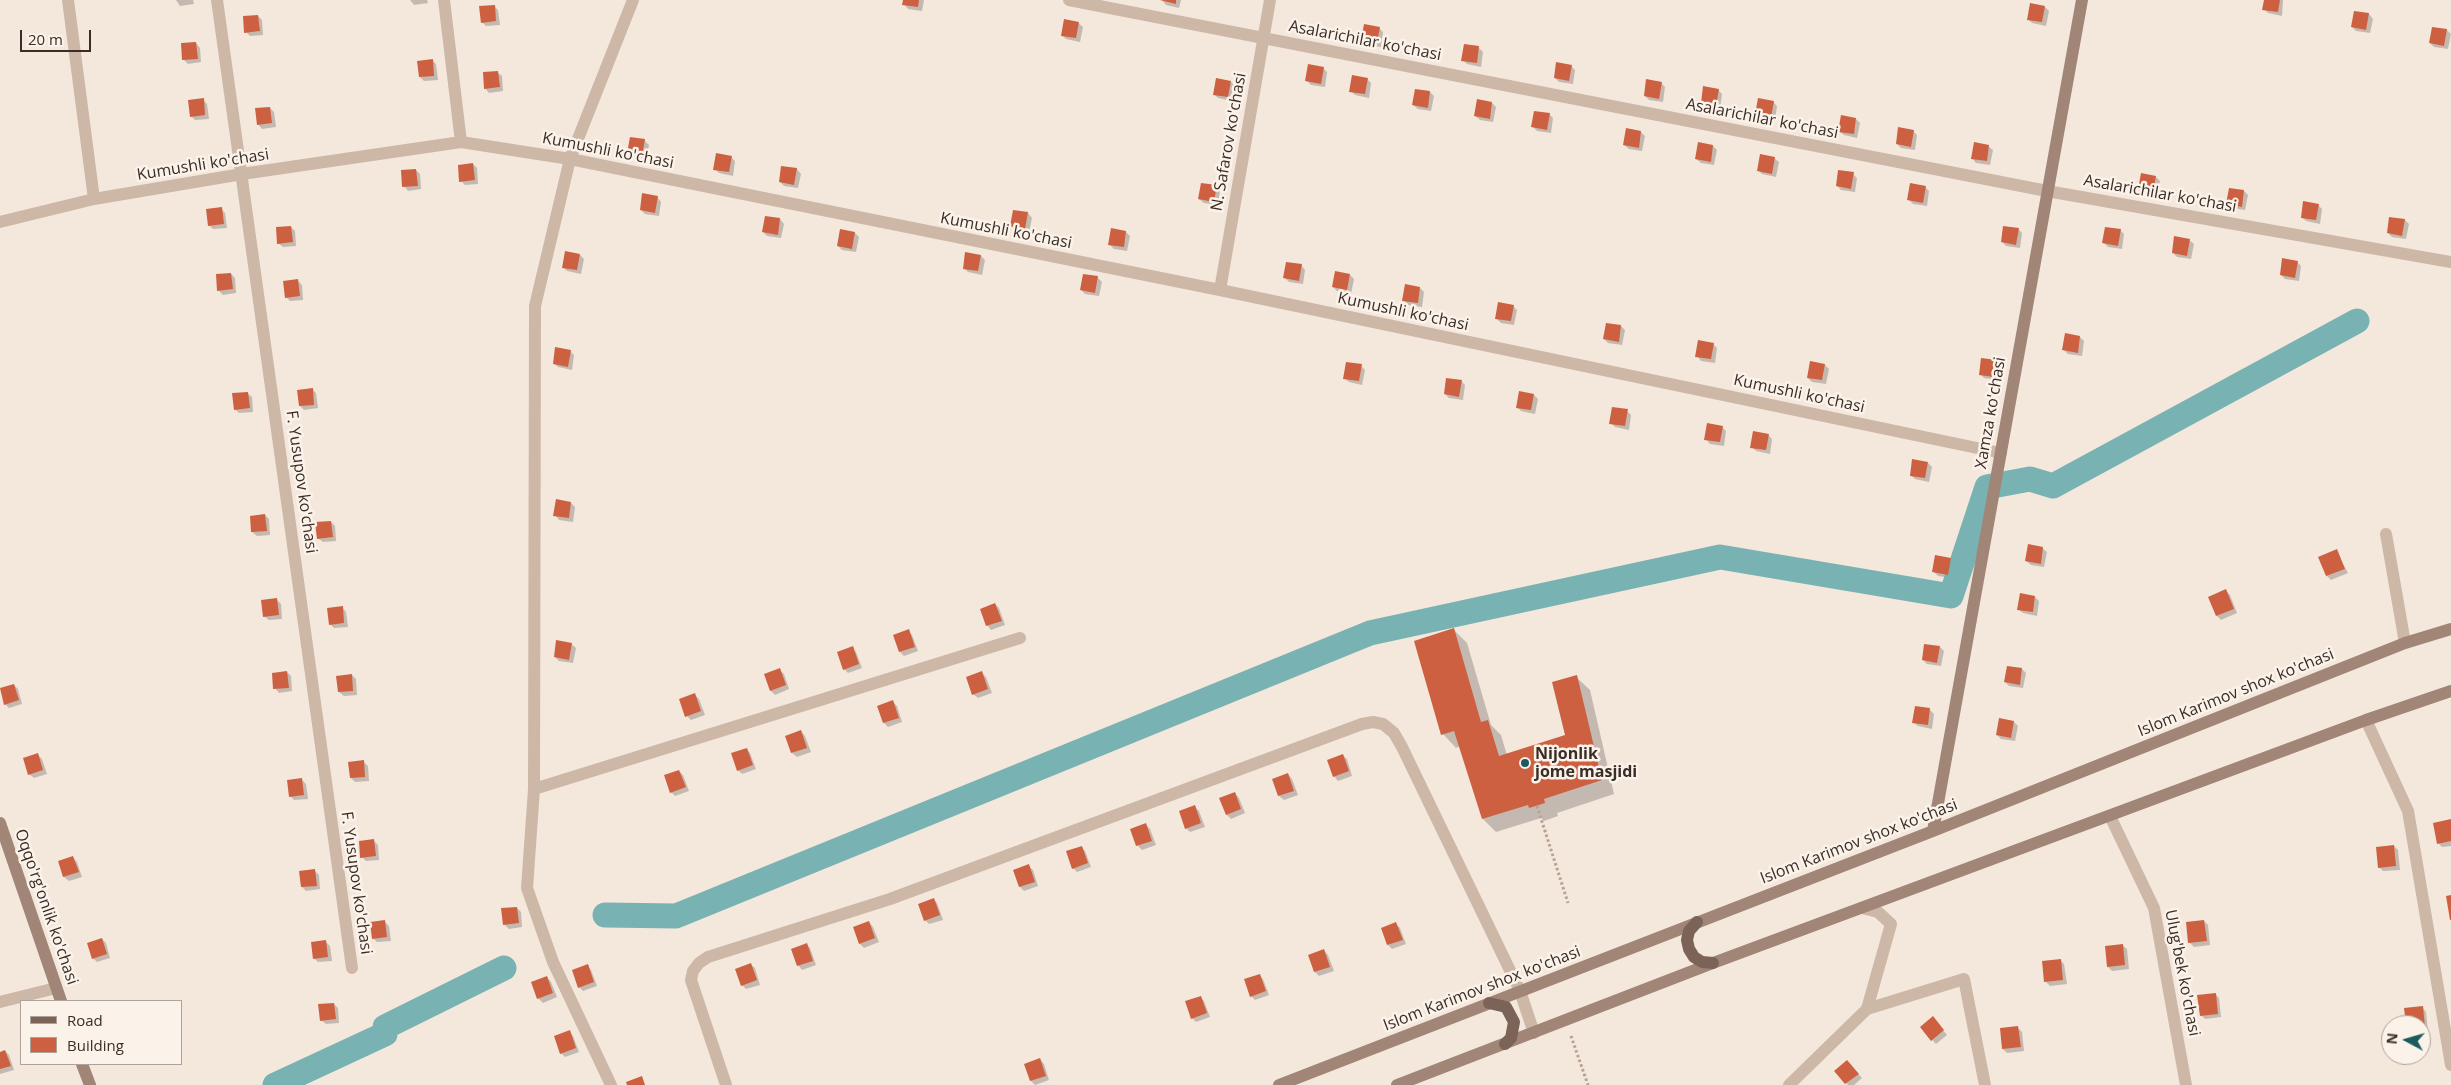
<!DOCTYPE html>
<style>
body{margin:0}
#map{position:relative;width:2451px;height:1085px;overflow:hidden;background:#f4e8dc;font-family:"Open Sans",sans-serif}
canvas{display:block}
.legend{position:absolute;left:20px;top:1000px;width:162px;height:65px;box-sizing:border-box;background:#fbf2e9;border:1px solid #ada39c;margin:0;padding:6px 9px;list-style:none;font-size:15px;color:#392d28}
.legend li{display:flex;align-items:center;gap:10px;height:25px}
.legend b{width:25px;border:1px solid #ada39c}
.north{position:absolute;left:2381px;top:1015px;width:50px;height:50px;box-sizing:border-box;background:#fbf2e9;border:1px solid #ada39c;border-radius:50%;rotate:276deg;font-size:14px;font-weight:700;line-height:20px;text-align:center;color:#392d28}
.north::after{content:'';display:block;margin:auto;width:18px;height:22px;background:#1b5b5d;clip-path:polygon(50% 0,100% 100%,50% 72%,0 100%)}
.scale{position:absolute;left:20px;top:30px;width:71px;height:22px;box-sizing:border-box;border:2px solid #392d28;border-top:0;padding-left:6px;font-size:15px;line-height:18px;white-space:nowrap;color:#392d28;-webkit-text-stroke:4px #fbf2e9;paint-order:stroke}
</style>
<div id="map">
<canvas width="2451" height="1085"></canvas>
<ul class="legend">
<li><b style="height:6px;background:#7c6358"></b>Road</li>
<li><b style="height:14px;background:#cd6041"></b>Building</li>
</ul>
<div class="north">N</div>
<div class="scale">20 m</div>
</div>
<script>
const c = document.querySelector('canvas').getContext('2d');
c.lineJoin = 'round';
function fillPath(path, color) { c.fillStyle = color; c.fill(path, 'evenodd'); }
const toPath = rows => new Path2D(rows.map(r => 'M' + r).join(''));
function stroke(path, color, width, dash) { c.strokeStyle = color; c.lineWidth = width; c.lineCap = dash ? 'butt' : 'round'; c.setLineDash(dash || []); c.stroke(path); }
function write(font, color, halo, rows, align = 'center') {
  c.font = font + ' "Open Sans",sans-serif'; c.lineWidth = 5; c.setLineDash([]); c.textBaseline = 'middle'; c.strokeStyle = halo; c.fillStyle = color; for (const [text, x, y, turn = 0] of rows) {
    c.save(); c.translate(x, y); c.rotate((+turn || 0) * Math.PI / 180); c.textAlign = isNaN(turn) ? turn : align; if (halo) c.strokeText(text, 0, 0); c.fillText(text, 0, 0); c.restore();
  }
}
fillPath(toPath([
 [176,0,193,0,194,4,180,6],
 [427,0,428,3,414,5,410,0],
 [904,0,924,0,922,11,908,9,904,4],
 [1162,0,1181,0,1179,8,1166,5],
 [2265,0,2283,0,2282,16,2268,13,2264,9],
 [494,6,498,10,500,25,486,26,482,22],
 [2045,7,2049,11,2046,26,2032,23,2028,19],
 [2369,14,2373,19,2370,33,2356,31,2352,27],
 [258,16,262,20,263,35,250,36,246,32],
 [1078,23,1083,27,1080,42,1066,39,1062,35],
 [1379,28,1383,32,1381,47,1367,45,1363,40],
 [2447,30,2451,34,2448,49,2434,47,2430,43],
 [196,43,200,48,201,62,188,64,184,60],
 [1465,45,1479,48,1483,52,1481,67,1467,64,1463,60],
 [432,60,436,64,438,80,424,81,420,77],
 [1571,66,1575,70,1573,84,1559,82,1555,78],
 [1323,68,1327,72,1325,87,1311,85,1307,81],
 [497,72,502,76,503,91,489,93,485,88],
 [1367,79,1371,83,1369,98,1355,95,1351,91],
 [1231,82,1235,86,1232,101,1218,98,1214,94],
 [1661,83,1665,87,1663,102,1649,100,1645,96],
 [1718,90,1722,94,1720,109,1706,107,1702,102],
 [1430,92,1434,96,1431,111,1418,109,1413,105],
 [203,100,207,104,209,119,195,120,191,116],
 [1773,102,1777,106,1775,121,1761,119,1757,115],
 [1492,103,1496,107,1493,122,1480,120,1475,116],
 [270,108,274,112,276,127,262,129,258,124],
 [1549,114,1553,118,1551,133,1537,131,1533,127],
 [1856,119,1860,123,1857,138,1844,135,1839,131],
 [1913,131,1917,135,1915,150,1901,148,1897,144],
 [1641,132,1645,136,1642,151,1629,149,1624,145],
 [644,140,649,145,646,159,632,157,628,153],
 [1699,144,1713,146,1717,150,1714,165,1701,163,1696,159],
 [1988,146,1993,150,1990,165,1976,163,1972,158],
 [731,157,735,161,733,176,719,173,715,169],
 [1774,158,1779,162,1776,177,1762,174,1758,170],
 [473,164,477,168,478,184,465,185,461,181],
 [797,169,801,174,798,188,784,186,780,182],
 [416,170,420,174,421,189,408,191,404,186],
 [1853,174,1857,178,1855,192,1841,190,1837,186],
 [2156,177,2160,181,2157,196,2143,194,2139,189],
 [1216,186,1220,190,1218,205,1204,203,1199,199],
 [1925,187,1929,191,1927,206,1913,204,1909,200],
 [2244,191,2248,195,2245,210,2231,208,2227,204],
 [657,197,661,202,659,216,645,214,641,210],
 [2318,205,2322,209,2320,224,2306,221,2302,217],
 [221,209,225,213,227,228,213,229,209,225],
 [1028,213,1032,218,1029,232,1015,230,1011,226],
 [766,217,780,219,784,224,781,238,767,236,763,232],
 [2405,220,2409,224,2406,239,2392,237,2388,233],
 [291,227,295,231,296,246,283,247,278,243],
 [2018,229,2022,233,2020,248,2006,246,2002,242],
 [2120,230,2124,234,2122,249,2108,247,2104,243],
 [1126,232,1130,236,1127,251,1114,249,1109,244],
 [855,233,859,237,856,252,842,250,838,246],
 [2189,240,2194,244,2191,259,2177,257,2173,253],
 [580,255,584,259,581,274,567,271,563,267],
 [981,256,985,260,982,275,968,272,964,268],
 [2297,262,2301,266,2299,281,2285,279,2281,275],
 [1301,265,1305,270,1303,284,1289,282,1285,278],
 [231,274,235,278,236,293,223,295,219,291],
 [1350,275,1354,279,1351,294,1337,291,1333,287],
 [1097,277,1102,282,1099,296,1085,294,1081,290],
 [298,281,302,285,303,300,290,301,286,297],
 [1420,288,1424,292,1422,307,1408,305,1404,300],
 [1513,306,1517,310,1514,325,1501,323,1496,318],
 [1621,326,1625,330,1622,345,1608,343,1604,339],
 [2080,337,2084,341,2082,356,2068,354,2064,350],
 [1713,344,1717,348,1715,363,1701,361,1697,356],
 [570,351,574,355,572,370,558,367,554,363],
 [1996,362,2000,366,1998,380,1984,378,1980,374],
 [1825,365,1829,369,1826,384,1812,382,1808,378],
 [1361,366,1365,370,1362,385,1349,382,1344,378],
 [1461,381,1465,385,1463,400,1449,398,1445,394],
 [312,389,316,393,318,408,304,410,300,406],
 [247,393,252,397,253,412,239,413,235,409],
 [1534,395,1538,399,1535,414,1521,411,1517,407],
 [1627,411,1631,415,1629,430,1615,427,1611,423],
 [1722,427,1726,431,1724,446,1710,444,1706,439],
 [1768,435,1772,439,1770,454,1756,451,1752,447],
 [1928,463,1932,467,1929,482,1915,479,1911,475],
 [571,503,575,507,573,522,559,520,555,515],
 [265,515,269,519,270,535,257,536,252,532],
 [331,522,335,526,336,541,323,542,318,538],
 [2042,548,2047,552,2044,567,2031,565,2026,561],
 [2336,551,2348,573,2331,580,2327,576,2320,558],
 [1950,559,1954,563,1952,578,1938,576,1934,572],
 [2226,591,2230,595,2237,613,2221,620,2217,616],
 [2035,597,2039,601,2037,616,2023,613,2018,609],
 [277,600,281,604,282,619,269,620,264,616],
 [995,604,999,608,1005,625,991,630,987,625],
 [342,607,346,612,348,627,334,628,330,624],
 [1454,630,1467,643,1491,725,1501,735,1507,755,1567,736,1576,677,1590,690,1614,794,1557,813,1558,816,1544,821,1541,818,1496,832,1483,819,1460,746,1456,748,1443,734],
 [908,631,912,635,918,651,904,656,900,652,894,636],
 [571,644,576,648,573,663,559,661,555,657],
 [1940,647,1944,651,1941,666,1927,664,1923,660],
 [852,648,856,652,862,668,848,673,844,669],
 [2008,667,2022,669,2026,673,2023,688,2009,686,2005,682],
 [779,670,784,674,789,689,775,695,771,691,765,674],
 [287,672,291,676,292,691,279,693,275,688],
 [982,673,986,677,992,693,978,698,973,694],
 [352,675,356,679,357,695,344,696,339,692],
 [14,685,18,689,22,704,9,708,5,704],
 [695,695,699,699,705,715,691,720,687,716],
 [893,702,897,706,902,722,888,727,884,723,878,707],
 [1930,710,1934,714,1932,729,1918,726,1913,722],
 [2014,722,2018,726,2015,741,2001,739,1997,735],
 [801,731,805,736,811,752,797,757,792,753],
 [746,749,750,753,756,769,742,774,738,770],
 [38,755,42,759,47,774,34,778,29,774],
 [1342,755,1347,759,1352,776,1338,781,1334,776],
 [363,761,368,766,369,781,355,782,351,778],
 [679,771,683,775,689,791,675,796,671,792],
 [1288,774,1292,779,1298,795,1284,800,1279,796],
 [302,780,306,784,308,799,294,800,290,796],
 [1235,793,1239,798,1245,813,1231,819,1227,815],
 [1195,807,1199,811,1205,827,1190,832,1186,828],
 [2451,821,2451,846,2442,847,2438,843],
 [1146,825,1150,829,1156,845,1142,850,1138,846,1132,830],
 [374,841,378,845,379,860,366,861,362,857],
 [2394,846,2398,850,2400,870,2383,871,2379,867],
 [1081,847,1085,851,1091,867,1077,872,1073,868],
 [73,858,77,862,82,877,69,881,64,877,60,862],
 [1028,866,1033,870,1038,886,1024,891,1020,887,1014,871],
 [314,870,319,875,320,889,306,891,302,887],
 [933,899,937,903,943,920,929,924,925,920],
 [517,908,521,912,522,927,509,929,504,924],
 [2204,921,2208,925,2210,945,2194,947,2189,942],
 [385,922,389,926,391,941,377,942,373,938],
 [869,922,873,927,879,942,864,948,860,944,855,927],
 [1396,924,1400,928,1406,944,1392,949,1388,945],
 [102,939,106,943,110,958,97,962,93,958],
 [326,942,330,946,332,961,318,962,314,958],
 [806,944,810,948,816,965,802,970,798,965],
 [2122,945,2127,949,2129,969,2112,971,2108,967],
 [1324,951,1328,955,1334,971,1319,976,1315,972,1310,956],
 [2060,960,2064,964,2067,984,2050,986,2046,982],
 [750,964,755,968,760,985,746,989,742,985],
 [587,966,591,970,597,986,583,991,579,987],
 [1259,975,1263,979,1269,995,1255,1000,1251,996],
 [547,977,551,982,557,997,543,1003,538,998],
 [2215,994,2219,998,2221,1017,2205,1019,2201,1015],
 [1200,997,1204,1001,1210,1017,1196,1022,1192,1018],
 [334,1004,338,1008,339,1023,326,1024,321,1020],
 [2422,1007,2426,1012,2428,1031,2421,1032,2421,1025,2407,1025],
 [1937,1022,1947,1035,1936,1044,1921,1028],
 [2018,1028,2022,1032,2024,1051,2007,1053,2003,1049,2001,1029],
 [569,1032,573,1036,579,1052,565,1057,561,1053],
 [5,1051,9,1055,14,1070,0,1074,0,1053],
 [1040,1059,1044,1064,1049,1080,1035,1085,1031,1081],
 [1851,1066,1862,1078,1854,1085,1848,1085,1836,1071]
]), '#0003');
stroke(toPath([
 [605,915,676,916,1370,633,1720,557,1951,596,1987,487,2030,479,2053,486,2357,321],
 [275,1085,385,1034,385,1027,504,968]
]), '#79b2b3', 25);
fillPath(toPath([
 [903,0,919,0,918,7,902,5],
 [1160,0,1176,0,1176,4],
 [2264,0,2280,0,2278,12,2262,10],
 [2030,3,2045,6,2042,22,2027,20],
 [495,5,496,21,481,23,479,6],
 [2354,11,2369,13,2366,30,2351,27],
 [258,15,260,31,244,33,243,16],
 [1064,19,1079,22,1076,38,1061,36],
 [1364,24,1380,27,1377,43,1361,41],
 [2432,27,2447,29,2444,46,2429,43],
 [196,42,198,59,182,60,181,43],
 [1464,44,1479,46,1477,63,1461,61],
 [433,59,434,76,419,77,417,61],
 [1556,62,1572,65,1569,81,1554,78],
 [1308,64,1324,67,1321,84,1305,81],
 [498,71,500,87,484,89,483,72],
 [1352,75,1368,78,1365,94,1349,92],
 [1216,78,1231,81,1228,97,1213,95],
 [1646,79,1662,82,1659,99,1644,96],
 [1703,86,1719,89,1716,106,1701,103],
 [1415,89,1430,91,1428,108,1412,105],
 [204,98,205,115,190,117,188,100],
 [1758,98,1774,101,1771,118,1755,115],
 [1477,99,1492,102,1490,119,1474,116],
 [270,107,272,123,257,125,255,108],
 [1534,111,1550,113,1547,130,1531,127],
 [1841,115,1856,118,1854,134,1838,132],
 [1898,127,1914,130,1911,147,1896,144],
 [1626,128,1641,131,1639,148,1623,145],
 [630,137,645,139,642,156,627,153],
 [1698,142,1713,145,1711,162,1695,159],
 [1974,142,1989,145,1987,161,1971,159],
 [716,153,732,156,729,172,713,170],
 [1760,154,1775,157,1772,174,1757,171],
 [473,163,475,180,459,182,458,165],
 [781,166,797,168,794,185,779,182],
 [416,169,418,186,402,187,401,170],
 [1838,170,1854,172,1851,189,1836,186],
 [2141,173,2156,176,2153,192,2138,190],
 [1201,183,1217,185,1214,202,1198,199],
 [1910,183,1926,186,1923,203,1907,200],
 [2229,188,2244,190,2242,207,2226,204],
 [642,193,658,196,655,213,640,210],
 [2303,201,2319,204,2316,220,2301,218],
 [222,207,224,224,208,226,206,209],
 [1013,210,1028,212,1025,229,1010,226],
 [765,216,780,218,778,235,762,232],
 [2389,217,2405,219,2402,236,2387,233],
 [291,226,293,242,277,244,276,227],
 [2003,226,2019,228,2016,245,2001,242],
 [2105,227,2121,229,2118,246,2102,243],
 [1111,228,1126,231,1124,247,1108,245],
 [840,229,855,232,852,249,837,246],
 [2174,236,2190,239,2187,256,2172,253],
 [565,251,580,254,577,270,562,268],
 [965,252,981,255,978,271,963,269],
 [2282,258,2298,261,2295,278,2280,275],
 [1286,262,1302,264,1299,281,1283,278],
 [1335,271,1350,274,1347,290,1332,287],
 [231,273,233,289,217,291,216,274],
 [1083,274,1098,276,1095,293,1080,290],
 [298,279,300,296,285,298,283,281],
 [1405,284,1420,287,1418,303,1402,301],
 [1498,302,1514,305,1511,321,1495,319],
 [1606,323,1621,325,1619,342,1603,339],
 [2065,333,2080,336,2078,353,2062,350],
 [1698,340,1714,343,1711,359,1695,357],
 [555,347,571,350,568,367,553,364],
 [1981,358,1997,360,1994,377,1979,375],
 [1810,361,1825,364,1822,380,1807,378],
 [1346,362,1362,364,1359,381,1343,379],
 [1446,378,1462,380,1459,397,1444,394],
 [313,388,314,405,299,406,297,390],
 [1519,391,1534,394,1531,410,1516,408],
 [248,392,250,408,234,410,232,393],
 [1612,407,1628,409,1625,426,1609,424],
 [1707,423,1723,426,1720,442,1704,440],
 [1753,431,1769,434,1766,450,1750,448],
 [1912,459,1928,462,1925,478,1910,476],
 [556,499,571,502,569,518,553,516],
 [265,514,267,531,251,532,250,516],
 [331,521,333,537,317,539,315,522],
 [2028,544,2043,547,2041,564,2025,561],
 [2337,549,2345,569,2326,576,2318,557],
 [1935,555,1951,558,1948,575,1932,572],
 [2226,589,2234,609,2216,616,2208,597],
 [2020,593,2035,596,2033,612,2017,610],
 [277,598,279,615,263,617,261,600],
 [995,603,1002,621,986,626,980,609],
 [343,606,344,623,329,625,327,608],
 [1454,628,1481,722,1488,720,1499,756,1565,735,1552,682,1577,675,1602,780,1544,799,1545,803,1529,808,1528,805,1482,819,1454,731,1441,735,1414,641],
 [909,629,915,647,899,652,893,635],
 [556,640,572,643,569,660,554,657],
 [1924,644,1940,646,1937,663,1922,660],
 [853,646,859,664,843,670,837,652],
 [2007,666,2022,668,2020,685,2004,682],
 [780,668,786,685,770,691,764,674],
 [287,671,289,688,273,689,272,673],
 [982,671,988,689,972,695,966,677],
 [352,674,353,691,338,692,336,676],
 [14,684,19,700,4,705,0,688],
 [695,693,701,711,685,717,679,699],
 [893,700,899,718,883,723,877,706],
 [1915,706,1930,708,1928,725,1912,723],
 [1999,718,2014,721,2011,738,1996,735],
 [801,730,807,748,791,753,785,736],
 [747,748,753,765,737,771,731,753],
 [38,753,43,770,28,775,23,758],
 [1343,754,1349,771,1333,777,1327,760],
 [364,760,365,777,350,778,348,762],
 [679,770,686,787,670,793,664,775],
 [1288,773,1294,791,1278,796,1272,779],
 [302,778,304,795,289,797,287,780],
 [1235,792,1241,809,1226,815,1219,798],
 [1195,805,1201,823,1185,829,1179,811],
 [2451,819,2451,841,2437,844,2433,823],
 [1146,823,1152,841,1136,846,1130,829],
 [374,839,376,856,360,858,359,841],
 [2394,845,2396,866,2378,868,2376,847],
 [1082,846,1088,863,1072,869,1066,851],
 [73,856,79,872,63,877,58,861],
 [1029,864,1035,882,1019,887,1013,870],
 [315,869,317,886,301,887,299,871],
 [2451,895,2451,920,2450,920,2446,896],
 [934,898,940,915,924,921,918,904],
 [517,907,519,923,503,925,501,908],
 [385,920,387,937,372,939,370,922],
 [2204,920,2207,941,2188,943,2186,922],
 [869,921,875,938,859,944,853,927],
 [1396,922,1403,940,1387,945,1381,928],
 [102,938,107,954,92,959,87,943],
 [326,940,328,957,313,959,311,942],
 [807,943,813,961,797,966,791,949],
 [2123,944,2125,965,2107,967,2105,946],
 [1324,949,1330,967,1314,972,1308,955],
 [2061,959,2063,980,2044,982,2042,961],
 [751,963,757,980,741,986,735,969],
 [588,964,594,982,578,988,572,970],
 [1260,974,1266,991,1250,997,1244,979],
 [547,976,553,993,537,999,531,982],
 [2216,993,2218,1014,2200,1016,2197,995],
 [1201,996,1207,1013,1191,1019,1185,1001],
 [334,1003,336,1019,320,1021,318,1004],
 [2423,1006,2425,1027,2421,1028,2421,1025,2406,1025,2404,1008],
 [1933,1016,1944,1030,1931,1041,1920,1027],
 [2018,1026,2021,1047,2002,1049,2000,1028],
 [570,1030,576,1048,560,1054,554,1036],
 [5,1050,11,1066,0,1069,0,1052],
 [1040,1058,1046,1076,1030,1081,1024,1064],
 [1847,1060,1859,1074,1845,1084,1834,1071],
 [642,1076,645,1085,627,1085,626,1082]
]), '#cd6041');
stroke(toPath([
 [1537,806,1568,903],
 [1571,1036,1588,1085]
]), '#b9a191', 3, [2.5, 2.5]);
stroke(toPath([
 [2386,534,2405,643]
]), '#cdb8a7', 12);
stroke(toPath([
 [68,0,94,199],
 [217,0,352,968],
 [444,0,461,142],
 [633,0,570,159,535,306,534,789,1020,638],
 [1069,0,2047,191,2451,262],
 [0,222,94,199,242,174,461,142,570,159,1220,290,2001,453],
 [1220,290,1270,0],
 [2366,720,2408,811,2451,1065],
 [534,789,527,888,553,962,611,1085],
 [2110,816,2154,908,2186,1085],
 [0,1002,56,988],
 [1867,1009,1964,979,1985,1085],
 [726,1085,691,980,693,971,699,963,708,957,890,899,1362,724,1373,722,1383,724,1394,733,1402,747,1520,991,1534,1033],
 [1789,1085,1867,1009,1891,924,1878,912,1862,908]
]), '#cdb8a7', 12);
stroke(toPath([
 [0,823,61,1001],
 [1933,831,2082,0],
 [82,1064,90,1085],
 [1279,1085,1933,831,2405,643,2451,629],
 [1397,1085,1713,963,2366,720,2451,691]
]), '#a18678', 12);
stroke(toPath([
 [1697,922,1689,931,1687,940,1689,949,1694,957,1702,962,1713,963],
 [1489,1003,1506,1007,1514,1022,1511,1038,1505,1044]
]), '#7c6358', 12);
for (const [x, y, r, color] of [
 [1525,763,5,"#1b5b5d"]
]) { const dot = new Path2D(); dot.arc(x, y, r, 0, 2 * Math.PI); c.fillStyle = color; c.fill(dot); stroke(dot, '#fbf2e9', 2); }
write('16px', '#392d28', '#fbf2e9', [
 ["Asalarichilar ko'chasi",1365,41,11],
 ["Asalarichilar ko'chasi",1762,119,11],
 ["N. Safarov ko'chasi",1229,142,-80],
 ["Kumushli ko'chasi",608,151,11],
 ["Kumushli ko'chasi",203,165,-9],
 ["Asalarichilar ko'chasi",2160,194,10],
 ["Kumushli ko'chasi",1006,231,11],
 ["Kumushli ko'chasi",1403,312,12],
 ["Kumushli ko'chasi",1799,394,12],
 ["Xamza ko'chasi",1991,413,-80],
 ["F. Yusupov ko'chasi",301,482,82],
 ["Islom Karimov shox ko'chasi",2236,693,-22],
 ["Islom Karimov shox ko'chasi",1859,842,-21],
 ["F. Yusupov ko'chasi",356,883,82],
 ["Oqqo'rg'onlik ko'chasi",46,907,71],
 ["Ulug'bek ko'chasi",2182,973,79],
 ["Islom Karimov shox ko'chasi",1482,989,-21]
]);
write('bold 16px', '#392d28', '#fbf2e9', [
 ["Nijonlik",1535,754],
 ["jome masjidi",1535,772]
], 'left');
</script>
